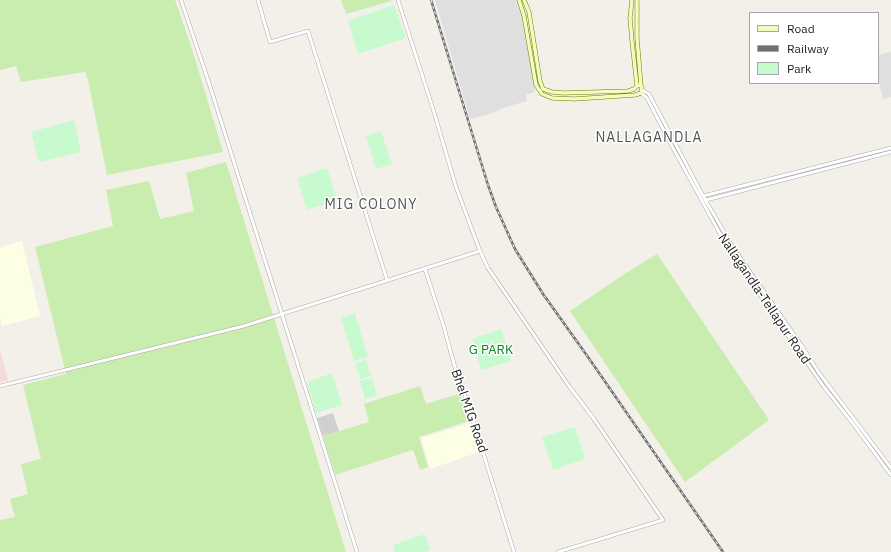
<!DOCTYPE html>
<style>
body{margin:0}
#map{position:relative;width:891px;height:552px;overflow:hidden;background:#f2f0e9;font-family:"IBM Plex Sans",sans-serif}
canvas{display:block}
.legend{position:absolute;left:749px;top:12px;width:130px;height:72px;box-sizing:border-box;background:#fff;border:1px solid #a7a7a7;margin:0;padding:5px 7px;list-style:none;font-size:12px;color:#222}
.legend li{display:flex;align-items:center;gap:8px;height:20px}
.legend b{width:20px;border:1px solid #a7a7a7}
</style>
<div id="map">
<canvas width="891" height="552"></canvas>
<ul class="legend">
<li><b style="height:5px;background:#f4fbbe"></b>Road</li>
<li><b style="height:5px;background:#707070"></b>Railway</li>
<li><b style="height:11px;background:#c7fbcf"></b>Park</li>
</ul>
</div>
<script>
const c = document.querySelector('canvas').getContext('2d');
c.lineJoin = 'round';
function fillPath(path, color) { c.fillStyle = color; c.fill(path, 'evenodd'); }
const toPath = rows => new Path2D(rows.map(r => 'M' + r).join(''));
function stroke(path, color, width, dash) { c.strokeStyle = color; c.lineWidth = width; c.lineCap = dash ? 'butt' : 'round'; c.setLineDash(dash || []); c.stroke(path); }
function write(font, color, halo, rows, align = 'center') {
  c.font = font + ' "IBM Plex Sans",sans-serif'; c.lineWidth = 3; c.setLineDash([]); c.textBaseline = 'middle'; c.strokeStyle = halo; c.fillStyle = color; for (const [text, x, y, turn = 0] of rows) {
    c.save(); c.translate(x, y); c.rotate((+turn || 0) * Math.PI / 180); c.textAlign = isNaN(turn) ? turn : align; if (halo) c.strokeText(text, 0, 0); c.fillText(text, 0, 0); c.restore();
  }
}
fillPath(toPath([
 [435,0,516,0,522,17,535,92,526,95,527,101,506,107,493,113,470,119],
 [891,52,891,97,883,99,878,79,878,55]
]), '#e0dfdf');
fillPath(toPath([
 [0,350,8,380,0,382]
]), '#f2dbd8');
fillPath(toPath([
 [22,241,40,316,2,326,0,318,0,247],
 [471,423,479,452,430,469,421,438]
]), '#fdffe5');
fillPath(toPath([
 [333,413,339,431,323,436,317,418]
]), '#d0d0d0');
fillPath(toPath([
 [0,0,175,0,192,49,223,152,107,175,88,80,85,72,21,82,16,66,0,70],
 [341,0,391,0,391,1,346,14],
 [226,162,346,552,0,552,0,520,15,517,10,499,28,494,21,464,41,459,23,385,66,374,35,247,113,226,106,190,149,181,160,219,194,211,186,173],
 [657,254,769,420,685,482,570,311,623,275],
 [420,386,426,404,461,393,469,421,419,437,428,467,420,470,413,450,335,475,323,436,369,422,364,404]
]), '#c9ecaf');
fillPath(toPath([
 [394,5,406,38,358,54,348,21],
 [74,120,81,152,39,162,31,132],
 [381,131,392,164,376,169,366,136],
 [327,168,337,200,307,210,297,178],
 [355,313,368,357,354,361,341,318],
 [501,329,511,361,481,370,472,339],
 [366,360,371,376,360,379,355,364],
 [332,373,342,405,316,413,307,382],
 [372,378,377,396,365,399,360,381],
 [575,427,585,459,553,470,542,437],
 [425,534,430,550,423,552,395,552,393,545]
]), '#c7fbcf');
const tertiary = toPath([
 [181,0,209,83,357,552],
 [258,0,270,42,308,31,387,280],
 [398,0,434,112,456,187,480,251,488,268,569,386,594,419,663,520,558,552],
 [642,90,649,94,703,196,734,249,802,346,819,373,891,468],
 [641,93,647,98,673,148,730,252,824,387,854,425,891,475],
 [703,196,891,148],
 [706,200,891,152],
 [425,269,443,324,456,371,466,398,514,552],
 [0,386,244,326,480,251]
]);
const secondary = toPath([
 [519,0,524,16,536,85,542,94,552,98,574,99,635,95,641,93,642,87,639,85,637,86,634,89,628,91,564,93,552,92,543,89,540,81,529,12,524,0],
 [632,0,630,18,632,41,637,86],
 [637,0,637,38,641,86]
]);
stroke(tertiary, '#a9a9a9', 4);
stroke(secondary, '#697e03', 4.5);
stroke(tertiary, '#fff', 3);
stroke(secondary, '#f4fbbe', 3.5);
const rail = toPath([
 [431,0,488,185,496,207,515,249,543,294,588,357,723,552]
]);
stroke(rail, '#707070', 2.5);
stroke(rail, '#fff', 1, [3]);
write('13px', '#222', '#fff', [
 ["Nallagandla-Tellapur Road",764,299,56],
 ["Bhel MIG Road",469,411,71]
]);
write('13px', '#0a851d', '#fff', [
 ["G PARK",491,350]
]);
c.letterSpacing = '1px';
write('14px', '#555', '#fff', [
 ["NALLAGANDLA",649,138],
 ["MIG COLONY",371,205]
]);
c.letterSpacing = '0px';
</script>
